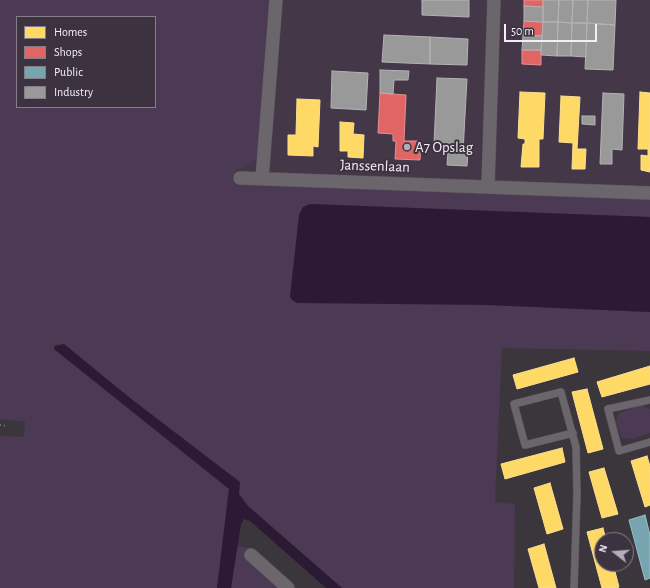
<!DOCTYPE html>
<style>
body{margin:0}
#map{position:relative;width:650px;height:588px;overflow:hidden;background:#3b363c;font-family:"Alegreya Sans",sans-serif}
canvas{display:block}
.legend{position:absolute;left:16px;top:16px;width:140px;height:92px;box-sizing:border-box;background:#3c3240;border:1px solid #867d89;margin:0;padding:5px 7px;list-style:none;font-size:12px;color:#f4eef7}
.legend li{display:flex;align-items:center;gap:8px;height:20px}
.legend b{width:20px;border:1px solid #867d89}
.north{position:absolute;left:594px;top:532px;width:40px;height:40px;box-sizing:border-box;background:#3c3240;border:1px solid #867d89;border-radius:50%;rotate:287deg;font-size:11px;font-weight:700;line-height:16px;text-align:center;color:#f4eef7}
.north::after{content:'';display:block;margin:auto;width:14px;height:18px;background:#b3aeb6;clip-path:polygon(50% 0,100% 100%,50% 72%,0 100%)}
.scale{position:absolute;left:504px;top:24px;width:93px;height:18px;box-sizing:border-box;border:2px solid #f4eef7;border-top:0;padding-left:5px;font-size:12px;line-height:14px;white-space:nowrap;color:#f4eef7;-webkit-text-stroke:3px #3c3240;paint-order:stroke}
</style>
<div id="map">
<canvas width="650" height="588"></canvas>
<ul class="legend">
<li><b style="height:11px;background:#ffd966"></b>Homes</li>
<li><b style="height:11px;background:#e06666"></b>Shops</li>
<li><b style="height:11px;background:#76a5af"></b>Public</li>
<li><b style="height:11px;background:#999"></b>Industry</li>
</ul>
<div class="north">N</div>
<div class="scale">50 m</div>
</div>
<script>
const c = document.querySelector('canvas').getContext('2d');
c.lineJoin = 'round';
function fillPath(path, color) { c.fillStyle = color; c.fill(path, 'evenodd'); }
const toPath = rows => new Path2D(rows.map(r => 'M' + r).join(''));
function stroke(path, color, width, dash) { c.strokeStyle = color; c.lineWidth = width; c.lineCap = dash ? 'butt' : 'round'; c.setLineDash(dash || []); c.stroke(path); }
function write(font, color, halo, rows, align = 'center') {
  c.font = font + ' "Alegreya Sans",sans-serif'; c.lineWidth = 4; c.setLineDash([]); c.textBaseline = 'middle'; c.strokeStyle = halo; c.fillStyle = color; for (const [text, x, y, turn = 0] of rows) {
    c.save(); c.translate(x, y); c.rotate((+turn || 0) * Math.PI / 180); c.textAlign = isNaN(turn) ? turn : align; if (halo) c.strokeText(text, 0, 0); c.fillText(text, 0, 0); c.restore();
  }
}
fillPath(toPath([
 [227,0,650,0,650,217,220,176]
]), '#443848');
fillPath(toPath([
 [0,0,270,0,258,155,252,163,243,168,236,169,235,181,650,197,650,217,310,204,303,207,488,305,650,312,650,351,502,348,495,502,515,504,514,588,342,588,248,506,239,494,130,398,64,344,54,345,54,349,229,489,217,588,0,588,0,436,24,437,25,422,0,419],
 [17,17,155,17,155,107,17,107],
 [641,405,650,409,650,433,632,439,621,438,616,421,619,413],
 [237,546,252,548,247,558,281,588,231,588]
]), '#4c3953');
fillPath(toPath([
 [310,204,650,217,650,312,488,305,297,303,292,300,290,296,299,215,303,207],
 [64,344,130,398,240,482,239,494,248,506,342,588,326,588,250,521,244,519,241,524,231,588,217,588,229,489,54,349,55,346]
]), '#2c1a34');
const homes = toPath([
 [520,92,545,93,543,139,539,139,539,167,521,167,523,144,525,144,525,139,518,138,520,92],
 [640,92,650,93,650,172,641,170,641,155,648,156,648,149,638,149,640,92],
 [561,96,580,97,577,149,586,149,585,169,572,169,573,143,559,142,561,96],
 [297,99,320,100,318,147,313,146,313,156,288,155,288,135,296,135,297,99],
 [340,122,354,123,353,134,364,135,363,158,348,157,348,151,340,151,340,122],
 [574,358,578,372,517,389,513,375,574,358],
 [650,366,650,384,602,397,597,382,650,366],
 [587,389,603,449,588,453,572,392,587,389],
 [562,448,565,462,505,479,501,464,562,448],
 [647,456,650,466,650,505,645,507,631,461,647,456],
 [604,468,618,514,602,518,589,472,604,468],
 [550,483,563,529,547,534,534,488,550,483],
 [603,528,606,540,602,540,602,564,613,564,619,587,616,588,602,588,587,532,603,528],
 [544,544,556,588,539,588,528,549,544,544]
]);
fillPath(homes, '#ffd966');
stroke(homes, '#fcdf92', 1);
const shops = toPath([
 [524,0,543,0,543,7,524,6,524,0],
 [524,21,543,22,542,36,523,35,524,21],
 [522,50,541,50,541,65,522,64,522,50],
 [380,93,406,95,404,141,421,141,420,160,395,159,396,141,393,141,393,134,378,133,380,93]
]);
fillPath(shops, '#e06666');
stroke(shops, '#e68f92', 1);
const public = toPath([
 [645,515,650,535,650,578,645,580,629,520,645,515]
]);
fillPath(public, '#76a5af');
stroke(public, '#9cbbc5', 1);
const industry = toPath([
 [422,0,469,0,469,17,422,15,422,0],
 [543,0,559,0,558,22,543,22,543,0],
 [559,0,573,0,572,23,558,22,559,0],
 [573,0,588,0,587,23,572,23,573,0],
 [588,0,616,0,615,25,587,23,588,0],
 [524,6,543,7,543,22,524,21,524,6],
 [543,22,558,22,557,56,541,55,543,22],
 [558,22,572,23,571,56,557,56,558,22],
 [572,23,587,23,586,57,571,56,572,23],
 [587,23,615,25,613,70,585,69,587,23],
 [384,35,430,37,430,64,382,62,384,35],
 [523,35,542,36,541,50,522,50,523,35],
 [430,37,468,39,467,65,430,64,430,37],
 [380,70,409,71,408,80,394,80,393,94,380,93,380,70],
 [332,71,368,73,366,110,331,108,332,71],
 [437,78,467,79,463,152,468,152,467,166,447,165,448,152,452,152,452,145,434,144,437,78],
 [603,93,624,94,622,150,612,149,612,164,600,164,603,93],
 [582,116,595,116,595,125,582,124,582,116]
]);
fillPath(industry, '#999');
stroke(industry, '#b4b2b5', 1);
const lane = toPath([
 [650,400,608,409,619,451,650,442],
 [573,433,525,445,514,404,561,392,576,447,577,494,574,588]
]);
const street = toPath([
 [240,178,650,193],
 [262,179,276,0],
 [488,186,494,0],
 [251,555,288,588]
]);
stroke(lane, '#59545a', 8);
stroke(street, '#59545a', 14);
stroke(toPath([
 [0,425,8,426]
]), '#777478', 2, [1, 3]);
stroke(lane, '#6b666c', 7);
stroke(street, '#6b666c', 13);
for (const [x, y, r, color] of [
 [407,147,4,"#b3aeb6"]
]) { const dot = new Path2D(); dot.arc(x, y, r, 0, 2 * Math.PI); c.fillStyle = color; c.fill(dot); stroke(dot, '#3c3240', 1.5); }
write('15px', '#f4eef7', '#3c3240', [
 ["A7 Opslag",415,147]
], 'left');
write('15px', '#f4eef7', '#3c3240', [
 ["Janssenlaan",375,166,2]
]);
</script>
